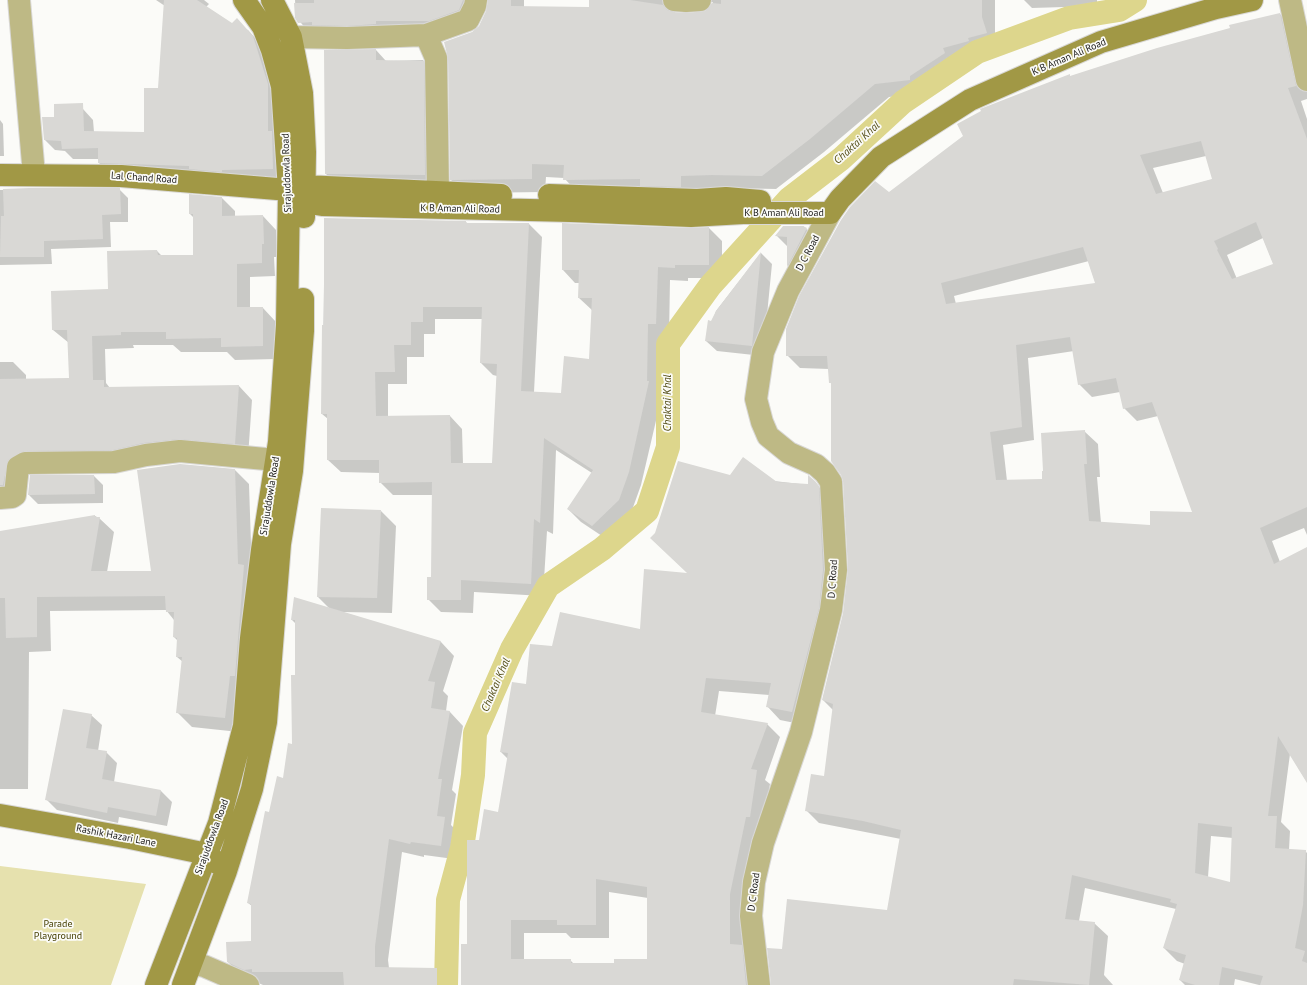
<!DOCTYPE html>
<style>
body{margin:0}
canvas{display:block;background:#fbfbf8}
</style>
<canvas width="1307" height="985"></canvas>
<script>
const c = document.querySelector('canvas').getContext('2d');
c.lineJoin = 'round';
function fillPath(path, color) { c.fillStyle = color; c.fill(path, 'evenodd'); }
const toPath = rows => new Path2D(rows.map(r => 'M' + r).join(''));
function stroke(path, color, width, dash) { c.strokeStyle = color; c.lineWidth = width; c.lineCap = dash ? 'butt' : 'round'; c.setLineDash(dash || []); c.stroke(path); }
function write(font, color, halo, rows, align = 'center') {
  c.font = font + ' "PT Sans",sans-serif'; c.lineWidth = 3.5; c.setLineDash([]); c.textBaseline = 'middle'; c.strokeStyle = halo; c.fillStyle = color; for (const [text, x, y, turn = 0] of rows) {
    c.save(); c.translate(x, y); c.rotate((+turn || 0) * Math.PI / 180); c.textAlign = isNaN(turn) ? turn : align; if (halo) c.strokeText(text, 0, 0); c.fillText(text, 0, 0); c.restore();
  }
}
fillPath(toPath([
 [0,866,146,884,111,985,0,985]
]), '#e6e1ae');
fillPath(toPath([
 [156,0,204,0,209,4,206,7,232,24,248,30,264,48,279,95,283,179,109,174,99,163,99,159,73,159,65,151,55,150,44,139,55,118,83,109,93,120,94,132,145,133,159,89,165,6],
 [295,0,524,0,524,7,590,8,590,0,995,0,995,32,999,47,981,52,982,54,956,62,958,67,923,90,923,93,889,97,824,152,776,189,726,188,578,193,564,178,546,177,545,192,465,193,451,180,473,33,480,26,487,12,489,1,486,1,472,23,312,36,296,17],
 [683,2,713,2,707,11,687,14,674,14,677,6],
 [1024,0,1097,0,1097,6,1032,8],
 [1280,14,1293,27,1307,90,1307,99,1301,101,1307,119,1307,535,1304,528,1272,541,1280,562,1307,548,1307,782,1290,754,1281,822,1290,831,1289,850,1305,851,1307,853,1307,985,1259,985,1235,979,1234,985,1185,985,1180,980,1185,964,1177,961,1164,948,1176,909,1085,888,1079,921,1094,923,1108,936,1104,975,1113,985,772,985,783,950,888,911,901,839,819,823,806,810,825,777,833,710,823,700,844,613,849,569,844,481,829,369,800,368,787,355,889,194,1071,77],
 [1206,156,1214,179,1163,193,1153,168],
 [1263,238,1274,265,1237,279,1227,255],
 [1089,261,1096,284,956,304,954,296],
 [1074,351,1079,384,1092,397,1120,392,1124,408,1137,421,1158,416,1194,513,1151,526,1101,523,1097,477,1100,477,1098,444,1084,431,1043,480,1007,481,1003,445,1034,440,1028,358],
 [1211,836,1233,838,1231,883,1208,877],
 [376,50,386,61,423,60,445,83,448,198,349,197,326,174,325,51],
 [0,120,3,124,4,156,0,156],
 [119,189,128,198,128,222,110,222,111,247,51,249,52,264,0,265,0,190],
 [190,195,222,198,235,211,235,217,263,216,276,230,277,257,274,257,275,276,250,277,250,308,263,308,276,322,276,359,235,360,227,352,181,352,173,345,133,345,134,348,105,349,106,383,110,388,239,386,252,400,248,457,25,469,0,508,0,362,13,362,26,375,26,379,70,379,69,343,53,330,109,290,157,251,162,256,194,256,194,218,190,214],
 [325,219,466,222,468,224,529,224,542,237,534,392,561,394,590,360,593,311,579,298,580,283,575,283,563,270,690,229,709,228,722,241,722,278,688,278,688,281,670,280,669,337,660,336,659,393,662,395,641,485,631,513,605,538,581,522,568,509,592,473,556,450,553,534,547,531,543,596,474,592,473,613,441,612,428,599,432,578,433,495,393,495,380,482,380,473,341,472,328,460,328,419,322,414],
 [435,319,483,319,481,363,493,375,497,376,493,464,463,464,462,429,450,416,388,417,388,384,407,384,407,357,424,357,424,334,435,334],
 [803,226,819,241,799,278,788,267,788,247,777,236],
 [761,253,772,264,763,356,717,351,706,341,716,311],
 [235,470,249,484,252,574,239,732,192,727,177,712,183,662,177,657,178,641,174,637,174,620,166,610,50,611,51,651,29,652,28,789,0,789,0,532,95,516,99,518,114,532,107,572,152,572],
 [94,476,103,485,103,503,38,504,29,495],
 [730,476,809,485,809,477,822,490,836,583,805,725,780,720,767,706,769,695,719,691,715,716,767,724,780,737,765,780,770,784,763,830,743,907,743,948,755,960,758,985,462,985,480,841,499,813,508,759,501,752,527,685,553,647,641,630,689,574],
 [609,892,648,898,648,960,615,964,574,964,570,960,524,960,524,933,566,933,571,938,609,938],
 [381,511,396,526,392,613,342,612,441,642,454,656,443,691,448,696,446,711,450,712,463,726,452,790,456,794,451,825,458,832,454,859,424,855,424,857,402,852,388,960,389,968,433,985,263,985,242,976,228,962,252,942,252,906,248,903,270,813,284,779,293,745,296,676,296,624,292,620,330,609,318,597],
 [91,715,102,725,98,751,106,752,117,763,114,782,161,791,172,802,167,826,119,817,118,823,57,810,46,799]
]), '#0003');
stroke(toPath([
 [446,985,448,900,462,848,473,775,475,733,512,649,548,586,602,549,647,511,668,447,668,344,710,286,789,199,841,159,903,102,977,52,1069,18,1119,10,1135,0]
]), '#ddd68c', 24);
fillPath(toPath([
 [164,0,197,0,232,23,237,18,253,36,268,84,268,131,272,131,273,169,222,170,222,172,189,169,189,166,98,163,98,148,62,149,61,141,44,140,42,117,54,117,54,104,83,103,84,131,144,132,144,88,158,88],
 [314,0,463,0,459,10,429,21,376,21,376,24,347,26,312,25,312,22,298,23,295,18,294,3,314,3],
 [488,0,511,0,511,6,589,7,589,0,630,0,663,5,667,10,673,12,687,13,705,11,712,3,721,4,721,0,982,0,982,17,987,33,968,38,969,41,943,48,945,53,910,76,910,80,875,84,810,139,762,176,712,175,681,176,681,187,640,186,640,179,563,180,564,165,532,164,532,179,450,180,448,58,444,42,472,32,479,26,486,11],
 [1280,13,1296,86,1288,88,1307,139,1307,507,1260,528,1274,564,1307,547,1307,783,1278,736,1268,816,1277,816,1275,848,1306,850,1303,905,1295,948,1305,951,1302,961,1307,963,1307,985,1260,985,1263,976,1222,967,1219,985,1195,985,1179,980,1186,955,1163,948,1177,904,1170,902,1171,899,1072,875,1065,919,1095,922,1089,985,1014,979,1013,985,771,985,767,948,782,949,787,899,887,910,901,830,863,821,805,811,811,774,824,776,833,704,822,700,843,613,848,569,843,481,841,475,831,461,831,383,829,383,827,356,786,356,786,329,799,296,841,220,850,207,875,181,889,192,963,136,957,124,981,111,980,109,1070,74,1070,76,1157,48,1230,28,1229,25],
 [1201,141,1212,179,1156,194,1140,155],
 [1256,222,1273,264,1232,279,1217,250,1218,249,1214,241],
 [1083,247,1095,283,946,304,941,283],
 [1070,337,1078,385,1116,378,1123,409,1152,402,1192,512,1150,511,1150,525,1089,521,1084,464,1087,464,1085,430,1041,433,1043,471,1042,471,1042,479,996,480,990,432,1022,427,1016,345],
 [1198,823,1232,827,1230,882,1195,873],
 [376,49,376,60,424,61,425,175,325,174,324,50],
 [29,188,120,188,121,214,102,215,103,239,44,241,44,257,0,257,1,216,4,216,3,189],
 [189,194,222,197,222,216,263,215,264,244,262,244,262,263,237,264,237,307,263,307,263,346,221,347,221,338,166,339,166,332,121,332,121,335,92,336,93,380,104,380,104,387,239,385,235,444,179,439,143,443,113,450,24,451,8,460,3,485,0,485,0,379,69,378,67,330,52,330,51,291,108,289,107,251,157,250,158,255,193,255,193,214,189,214],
 [324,218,466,221,466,223,529,223,521,391,561,393,564,356,589,359,592,298,578,298,579,270,562,270,562,223,690,228,709,227,709,265,675,265,675,268,658,267,656,324,648,324,647,381,649,381,629,472,619,500,592,526,567,509,593,470,544,438,540,523,534,519,531,584,461,580,461,600,427,600,427,577,431,577,432,482,379,483,379,460,327,460,327,414,321,414,322,325,324,325],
 [423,307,482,307,480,363,497,364,492,463,451,463,450,415,376,416,375,372,395,372,394,345,411,345,411,322,423,322],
 [783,226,803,226,807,228,787,267,787,237,775,236],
 [761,252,752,346,705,341,708,320,711,321,716,311],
 [743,457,777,482,808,484,808,475,815,481,819,486,823,570,819,608,792,712,766,707,771,683,706,678,701,712,768,723,751,769,757,770,750,817,746,817,730,894,730,944,742,945,746,985,461,985,461,944,467,944,467,840,479,840,484,809,498,812,508,753,500,752,512,682,526,684,530,644,552,646,560,612,640,629,644,569,687,573,650,538,655,533,678,461,730,475],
 [596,879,647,887,647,959,614,959,614,963,571,963,571,959,511,959,511,920,557,920,557,925,596,925],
 [180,464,235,469,238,564,244,565,235,676,230,676,225,718,176,713,182,657,176,657,177,638,173,637,174,612,166,612,165,596,37,597,37,637,6,638,5,598,0,598,0,531,95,515,95,517,100,517,91,571,151,571,137,470],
 [30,475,94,475,95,494,28,495],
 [321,508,381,510,377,598,317,597],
 [294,597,441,641,428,681,435,682,431,708,450,711,438,779,442,779,437,816,445,817,441,846,411,842,410,844,389,839,375,946,375,967,437,968,437,985,344,985,343,972,252,972,252,969,244,970,227,962,226,942,251,941,251,904,247,903,265,811,269,812,277,776,283,778,288,743,292,744,291,675,295,675,295,620,291,620],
 [63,709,92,714,86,748,107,751,102,779,161,790,156,816,108,807,107,813,45,800]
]), '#d9d8d5');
const street = toPath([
 [19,0,34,175],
 [674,0,686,1,700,0],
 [1290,0,1307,80],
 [426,35,436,58,438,193],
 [277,47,291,37,347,38,426,35,468,20,475,6,476,0],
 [0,498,12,497,15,495,18,467,25,463,114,462,146,455,180,451,276,460],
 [191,964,204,966,248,985],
 [759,985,751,916,754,882,763,843,801,732,831,610,836,570,831,482,825,473,816,465,789,453,768,436,762,422,756,399,763,352,788,291,830,213]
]);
const secondary = toPath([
 [272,0,291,37,302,93,305,152,304,217],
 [0,175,121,176,289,190],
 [304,186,501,195],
 [549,195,697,200,726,198,760,201],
 [304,202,322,205,571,211,691,216,743,213,830,213,840,199,881,157,970,100,1101,42,1216,8,1252,0],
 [0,815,130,838,207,854,217,863],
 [156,985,219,823,244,726,251,638,262,550,279,442,287,325,289,190,282,86,272,50,263,27,244,0],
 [183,985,226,871,252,789,266,722,280,544,292,471,303,331,303,299]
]);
stroke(street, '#d9d8d6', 24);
stroke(secondary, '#d9d8d6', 24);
stroke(street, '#beb985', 22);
stroke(secondary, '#a19845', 22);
write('10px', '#242322', '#fbfbf8', [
 ["K B Aman Ali Road",1069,57,-23],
 ["Sirajuddowla Road",287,173,-92],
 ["Lal Chand Road",144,178,4],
 ["K B Aman Ali Road",460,209,1],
 ["K B Aman Ali Road",784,213],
 ["D C Road",808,253,-62],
 ["Sirajuddowla Road",270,496,-81],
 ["D C Road",833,579,-86],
 ["Rashik Hazari Lane",116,836,11],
 ["Sirajuddowla Road",212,837,-70],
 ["D C Road",754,892,-82]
]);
write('10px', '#453f02', '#fbfbf8', [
 ["Parade",58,924],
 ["Playground",58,936]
]);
write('italic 11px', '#554f18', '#fbfbf8', [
 ["Chaktai Khal",857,143,-42],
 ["Chaktai Khal",668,403,-90],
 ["Chaktai Khal",496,685,-67]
]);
</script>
